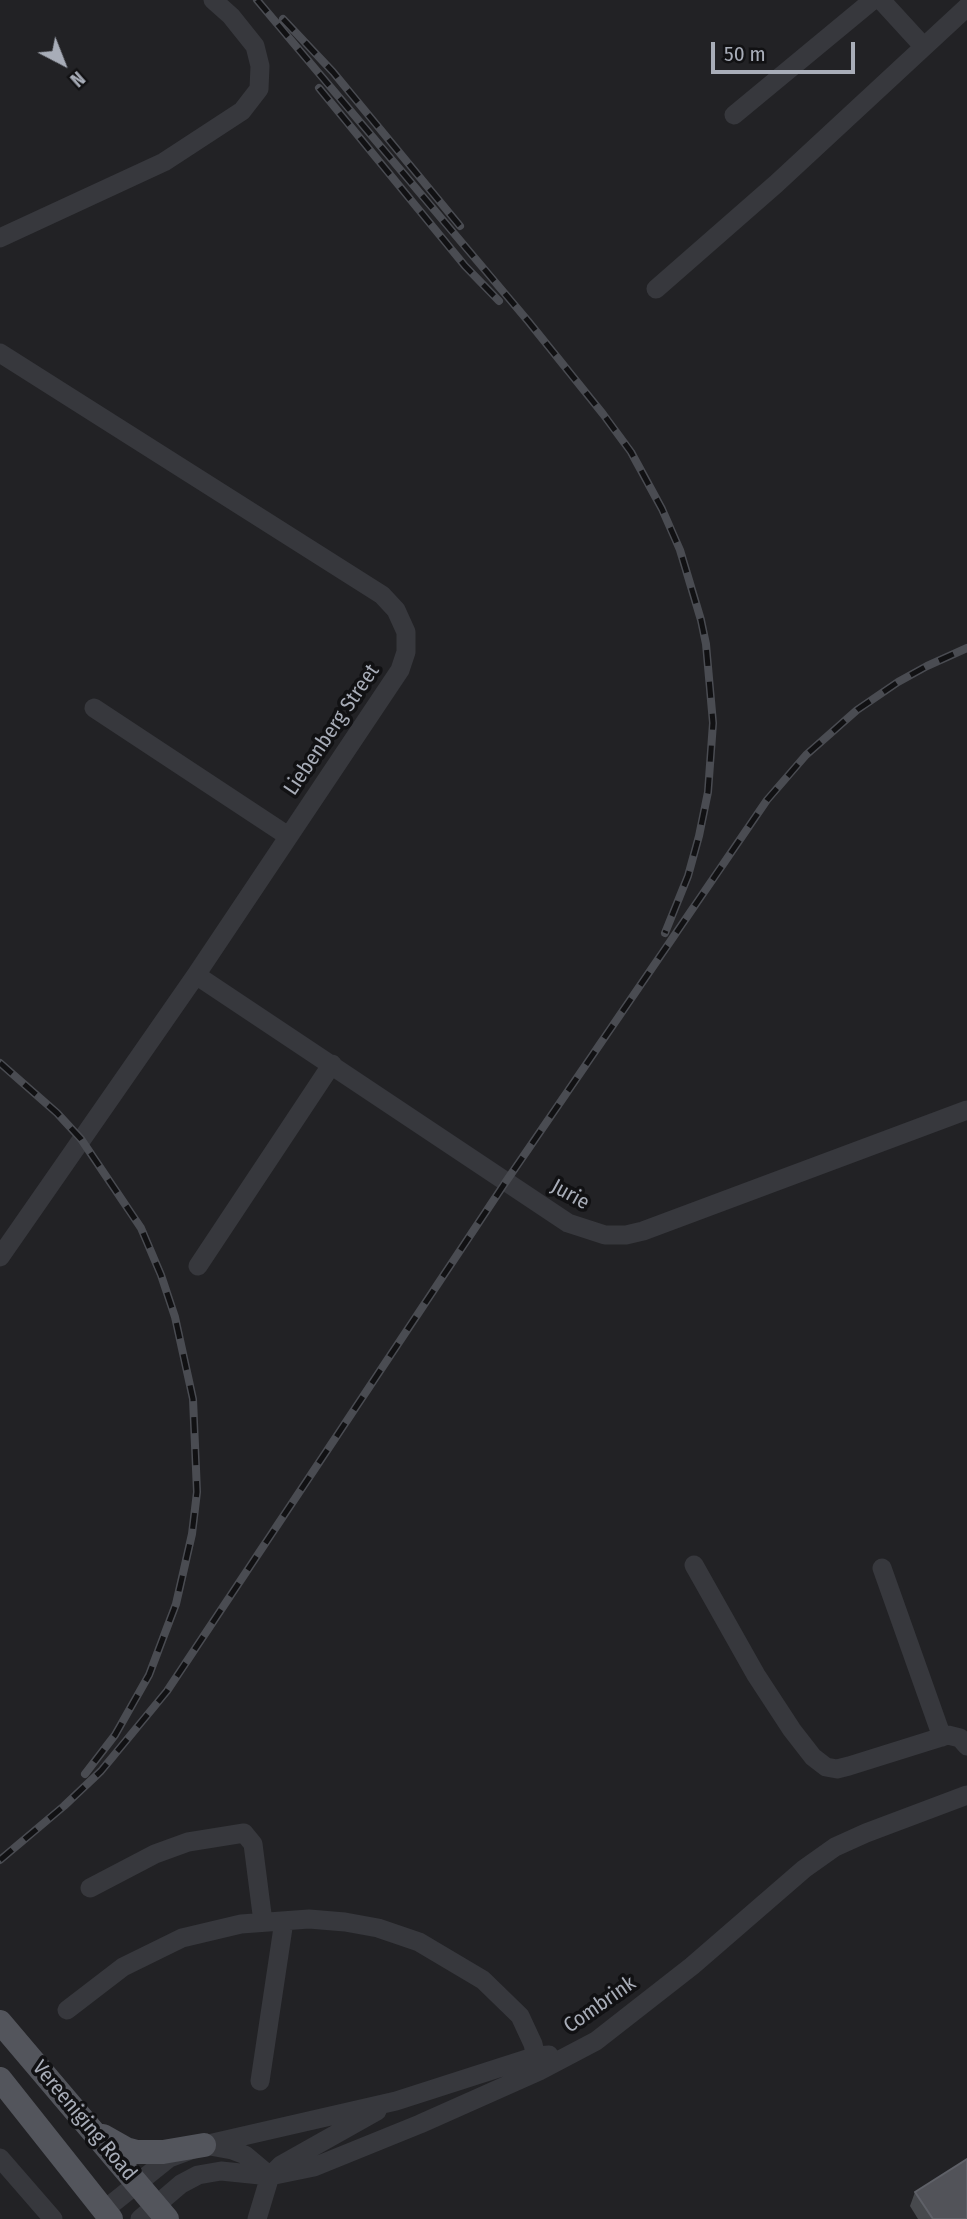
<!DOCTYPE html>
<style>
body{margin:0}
#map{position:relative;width:967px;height:2219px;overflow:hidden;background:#161618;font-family:"Fira Sans Condensed",sans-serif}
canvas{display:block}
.north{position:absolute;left:28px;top:28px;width:70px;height:70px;-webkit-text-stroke:5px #111113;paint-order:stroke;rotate:138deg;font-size:19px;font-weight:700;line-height:28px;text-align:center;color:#a8adb8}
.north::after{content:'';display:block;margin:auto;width:24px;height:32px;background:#a8adb8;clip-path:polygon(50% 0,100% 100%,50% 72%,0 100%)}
.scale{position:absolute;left:711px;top:42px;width:144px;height:32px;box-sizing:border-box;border:4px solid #a8adb8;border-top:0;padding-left:9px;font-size:21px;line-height:24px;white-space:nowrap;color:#a8adb8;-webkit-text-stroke:5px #111113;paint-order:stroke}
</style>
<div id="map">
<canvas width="967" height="2219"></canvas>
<div class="north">N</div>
<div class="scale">50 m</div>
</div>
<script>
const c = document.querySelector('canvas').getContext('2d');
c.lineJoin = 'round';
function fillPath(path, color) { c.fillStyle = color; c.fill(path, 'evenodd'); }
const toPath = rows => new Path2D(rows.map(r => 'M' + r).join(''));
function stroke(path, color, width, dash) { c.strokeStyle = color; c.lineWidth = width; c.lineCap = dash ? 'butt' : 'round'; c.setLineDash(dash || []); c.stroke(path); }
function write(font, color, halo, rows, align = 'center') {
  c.font = font + ' "Fira Sans Condensed",sans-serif'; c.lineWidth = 7; c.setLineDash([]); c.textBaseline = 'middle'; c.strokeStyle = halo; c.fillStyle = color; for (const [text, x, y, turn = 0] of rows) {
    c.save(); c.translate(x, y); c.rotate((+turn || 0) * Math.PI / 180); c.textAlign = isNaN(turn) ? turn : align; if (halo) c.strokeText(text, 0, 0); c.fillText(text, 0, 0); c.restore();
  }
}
fillPath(toPath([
 [0,0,967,0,967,2219,0,2219]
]), '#222225');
stroke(toPath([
 [881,0,924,47],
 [734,115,873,0],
 [0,238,164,162,242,111,259,89,260,66,255,46,231,16,213,0],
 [656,289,776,184,967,7],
 [0,353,382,595,396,610,406,632,406,652,400,670,196,975,0,1257],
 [94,708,288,836],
 [196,975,568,1223,605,1235,626,1235,643,1231,967,1110],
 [198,1266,332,1064],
 [694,1565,756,1675,792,1730,813,1757,826,1767,837,1769,849,1766,948,1735,960,1738,967,1746],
 [882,1568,942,1737],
 [90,1888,155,1854,188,1842,244,1833,253,1844,263,1922],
 [67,2010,123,1967,182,1938,241,1924,309,1919,345,1922,378,1928,419,1942,483,1980,520,2016,533,2044,539,2071],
 [260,2081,284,1921],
 [210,2146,232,2150,245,2155,270,2176],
 [0,2158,53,2219],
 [103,2211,169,2158,204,2145,396,2101,536,2056,549,2055],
 [140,2219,181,2184,198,2175,221,2171,270,2176,314,2167,420,2124,539,2071,596,2041,692,1966,804,1869,835,1847,866,1833,967,1795],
 [257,2219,270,2176,281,2165,377,2111]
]), '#37383d', 19);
stroke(toPath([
 [0,2022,167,2219],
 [0,2079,111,2219],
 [103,2136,126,2149,137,2152,163,2152,204,2145]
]), '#53555c', 24);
const rail = toPath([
 [257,0,528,321,603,414,631,452,662,509,680,550,701,620,706,644,713,723,708,792,699,836,688,876,665,933],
 [283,19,333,72,460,226],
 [319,88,465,266,499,301],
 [0,1063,57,1113,81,1139,141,1228,161,1275,175,1317,193,1399,197,1492,192,1534,176,1604,149,1675,115,1735,85,1774],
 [0,1860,64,1806,101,1771,167,1691,505,1183,767,800,806,755,857,710,898,682,927,666,967,648]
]);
stroke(rail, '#4a4c52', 8);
stroke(rail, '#111113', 5, [16]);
fillPath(toPath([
 [915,2192,967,2219,918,2219,910,2206]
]), '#47494d');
const building = toPath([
 [967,2159,967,2219,933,2219,915,2192,967,2159]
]);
fillPath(building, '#525359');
stroke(building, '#5f6168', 2);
write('21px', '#a8adb8', '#111113', [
 ["Liebenberg Street",332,730,-56],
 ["Jurie",570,1195,29],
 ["Combrink",600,2005,-35],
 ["Vereeniging Road",84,2121,50]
]);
</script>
